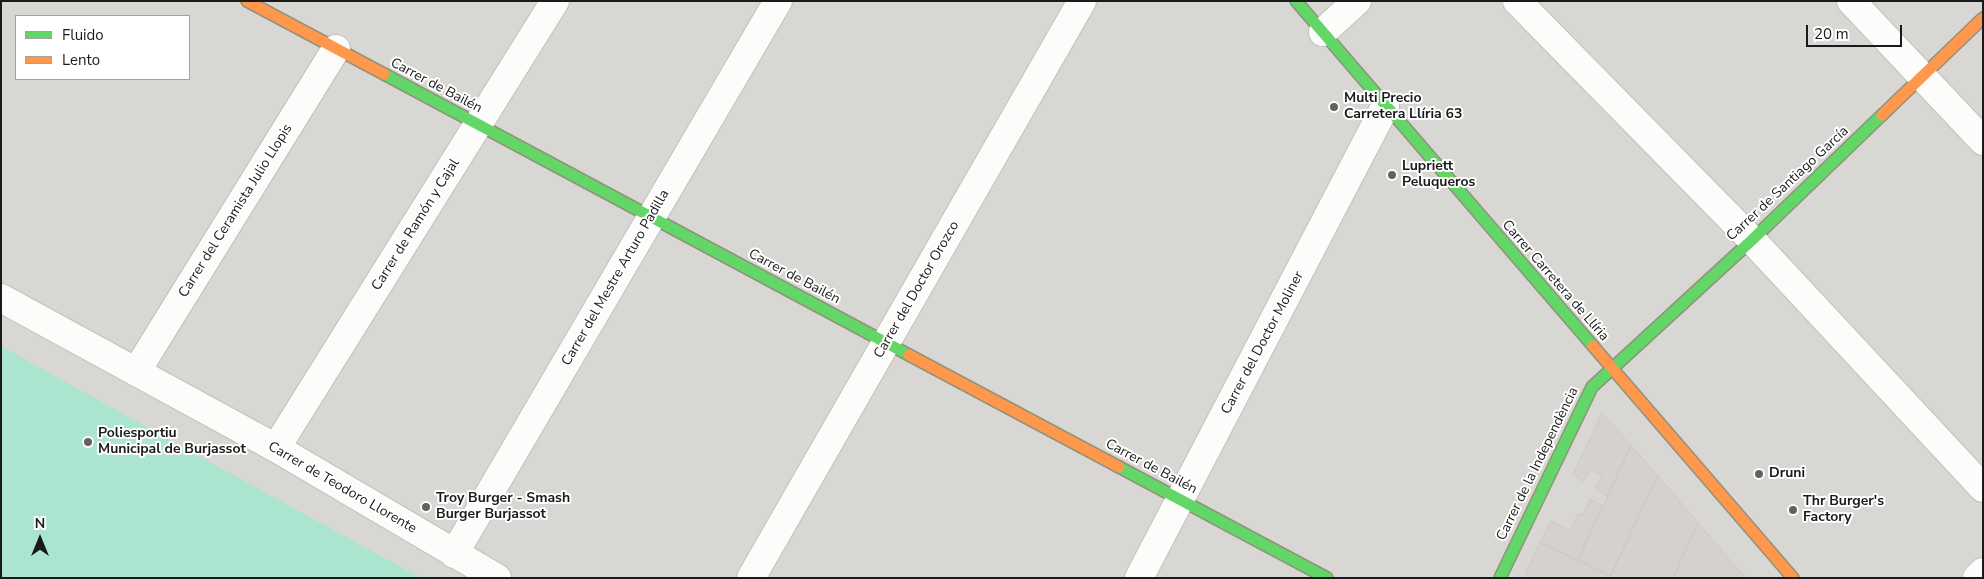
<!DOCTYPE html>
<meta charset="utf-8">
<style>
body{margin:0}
#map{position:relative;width:1984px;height:579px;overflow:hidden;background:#eae8e2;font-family:"Nunito Sans",sans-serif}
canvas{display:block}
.frame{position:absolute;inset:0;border:2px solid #1a1a1a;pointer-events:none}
.legend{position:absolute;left:15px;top:15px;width:175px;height:65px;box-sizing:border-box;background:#fff;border:1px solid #a3a3a3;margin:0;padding:6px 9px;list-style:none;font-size:15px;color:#1a1a1a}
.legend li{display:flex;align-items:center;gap:10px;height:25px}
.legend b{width:25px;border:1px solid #a3a3a3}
.north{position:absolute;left:15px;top:514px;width:50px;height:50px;-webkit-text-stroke:4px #fff;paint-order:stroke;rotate:0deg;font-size:14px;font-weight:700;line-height:20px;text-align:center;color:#1a1a1a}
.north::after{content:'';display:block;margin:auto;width:18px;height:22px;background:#1a1a1a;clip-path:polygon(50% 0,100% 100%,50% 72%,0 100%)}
.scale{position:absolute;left:1806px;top:25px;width:96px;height:22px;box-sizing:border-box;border:2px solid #1a1a1a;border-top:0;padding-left:6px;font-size:15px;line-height:18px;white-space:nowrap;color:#1a1a1a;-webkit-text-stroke:4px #fff;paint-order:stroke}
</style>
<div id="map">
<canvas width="1984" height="579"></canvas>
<div class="frame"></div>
<ul class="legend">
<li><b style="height:6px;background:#63d668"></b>Fluido</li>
<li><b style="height:6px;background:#ff974d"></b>Lento</li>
</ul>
<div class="north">N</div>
<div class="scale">20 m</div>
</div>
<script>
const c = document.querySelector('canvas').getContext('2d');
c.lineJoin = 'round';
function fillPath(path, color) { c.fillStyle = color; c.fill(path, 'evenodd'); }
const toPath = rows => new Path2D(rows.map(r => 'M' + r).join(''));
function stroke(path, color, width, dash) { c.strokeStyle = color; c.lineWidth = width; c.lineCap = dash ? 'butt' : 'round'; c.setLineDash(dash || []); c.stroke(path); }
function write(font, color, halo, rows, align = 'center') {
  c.font = font + ' "Nunito Sans",sans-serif'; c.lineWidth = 4; c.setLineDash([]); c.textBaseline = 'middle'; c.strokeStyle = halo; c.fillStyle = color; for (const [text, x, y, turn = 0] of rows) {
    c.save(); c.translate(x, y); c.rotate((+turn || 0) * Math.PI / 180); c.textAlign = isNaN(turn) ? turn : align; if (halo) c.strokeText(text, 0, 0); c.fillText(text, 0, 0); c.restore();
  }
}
fillPath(toPath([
 [1,1,1983,1,1983,578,1,578],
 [16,16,189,16,189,79,16,79]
]), '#d9d7d4');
fillPath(toPath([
 [1,346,226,471,421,578,1,578]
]), '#abe5cf');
const building = toPath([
 [1602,413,1631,446,1607,496,1595,488,1602,476,1591,469,1583,481,1573,475,1602,413],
 [1631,446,1658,476,1610,576,1578,560,1631,446],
 [1658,476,1698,523,1673,578,1620,578,1613,570,1658,476],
 [1590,499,1602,506,1578,560,1540,543,1551,521,1570,531,1579,513,1583,515,1590,499],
 [1698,523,1726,556,1746,578,1673,578,1698,523],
 [1540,543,1578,560,1610,576,1609,578,1531,578,1525,574,1540,543],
 [1613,570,1620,578,1609,578,1613,570]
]);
fillPath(building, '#d5d1cd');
stroke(building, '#cdc9c4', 1);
const street = toPath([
 [1517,1,1752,240,1983,488],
 [1851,1,1983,141],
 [1323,32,1357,1],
 [1,298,276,448,497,578],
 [136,372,336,49],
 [276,448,555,1],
 [454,554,778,1],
 [751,578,1082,1],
 [1139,578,1385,107],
 [1977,578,1983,572]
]);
const fast = toPath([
 [1296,1,1593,346],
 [384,74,909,355],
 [1119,467,1327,578],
 [1500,578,1592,387,1752,240,1882,115]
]);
const slow = toPath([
 [247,1,384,74],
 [1882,115,1983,18],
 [1593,346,1793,578],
 [909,355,1119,467]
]);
stroke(street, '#c2c1be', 30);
stroke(fast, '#90937a', 14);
stroke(slow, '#90937a', 14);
stroke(street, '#fcfcfb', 28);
stroke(fast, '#63d668', 11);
stroke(slow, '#ff974d', 11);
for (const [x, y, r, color] of [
 [1334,107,5,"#636260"],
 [1392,175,5,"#636260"],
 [88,442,5,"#636260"],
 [1759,474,5,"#636260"],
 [426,507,5,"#636260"],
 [1793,510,5,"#636260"]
]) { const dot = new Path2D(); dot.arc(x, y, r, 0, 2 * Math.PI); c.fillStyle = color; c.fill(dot); stroke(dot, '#fff', 2); }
write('14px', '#1a1a1a', '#fff', [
 ["Carrer de Bailén",436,86,28],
 ["Carrer de Santiago García",1788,184,-43],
 ["Carrer del Ceramista Julio Llopis",236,211,-58],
 ["Carrer de Ramón y Cajal",416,225,-58],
 ["Carrer de Bailén",794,277,28],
 ["Carrer del Mestre Arturo Padilla",616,278,-60],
 ["Carrer Carretera de Llíria",1555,281,49],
 ["Carrer del Doctor Orozco",917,290,-60],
 ["Carrer del Doctor Moliner",1263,343,-62],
 ["Carrer de la Independència",1538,464,-64],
 ["Carrer de Bailén",1151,467,28],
 ["Carrer de Teodoro Llorente",342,488,30]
]);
write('bold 14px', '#1a1a1a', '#fff', [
 ["Multi Precio",1344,99],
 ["Carretera Llíria 63",1344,115],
 ["Lupriett",1402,167],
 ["Peluqueros",1402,183],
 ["Poliesportiu",98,434],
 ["Municipal de Burjassot",98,450],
 ["Druni",1769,474],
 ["Troy Burger - Smash",436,499],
 ["Burger Burjassot",436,515],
 ["Thr Burger's",1803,502],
 ["Factory",1803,518]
], 'left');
</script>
